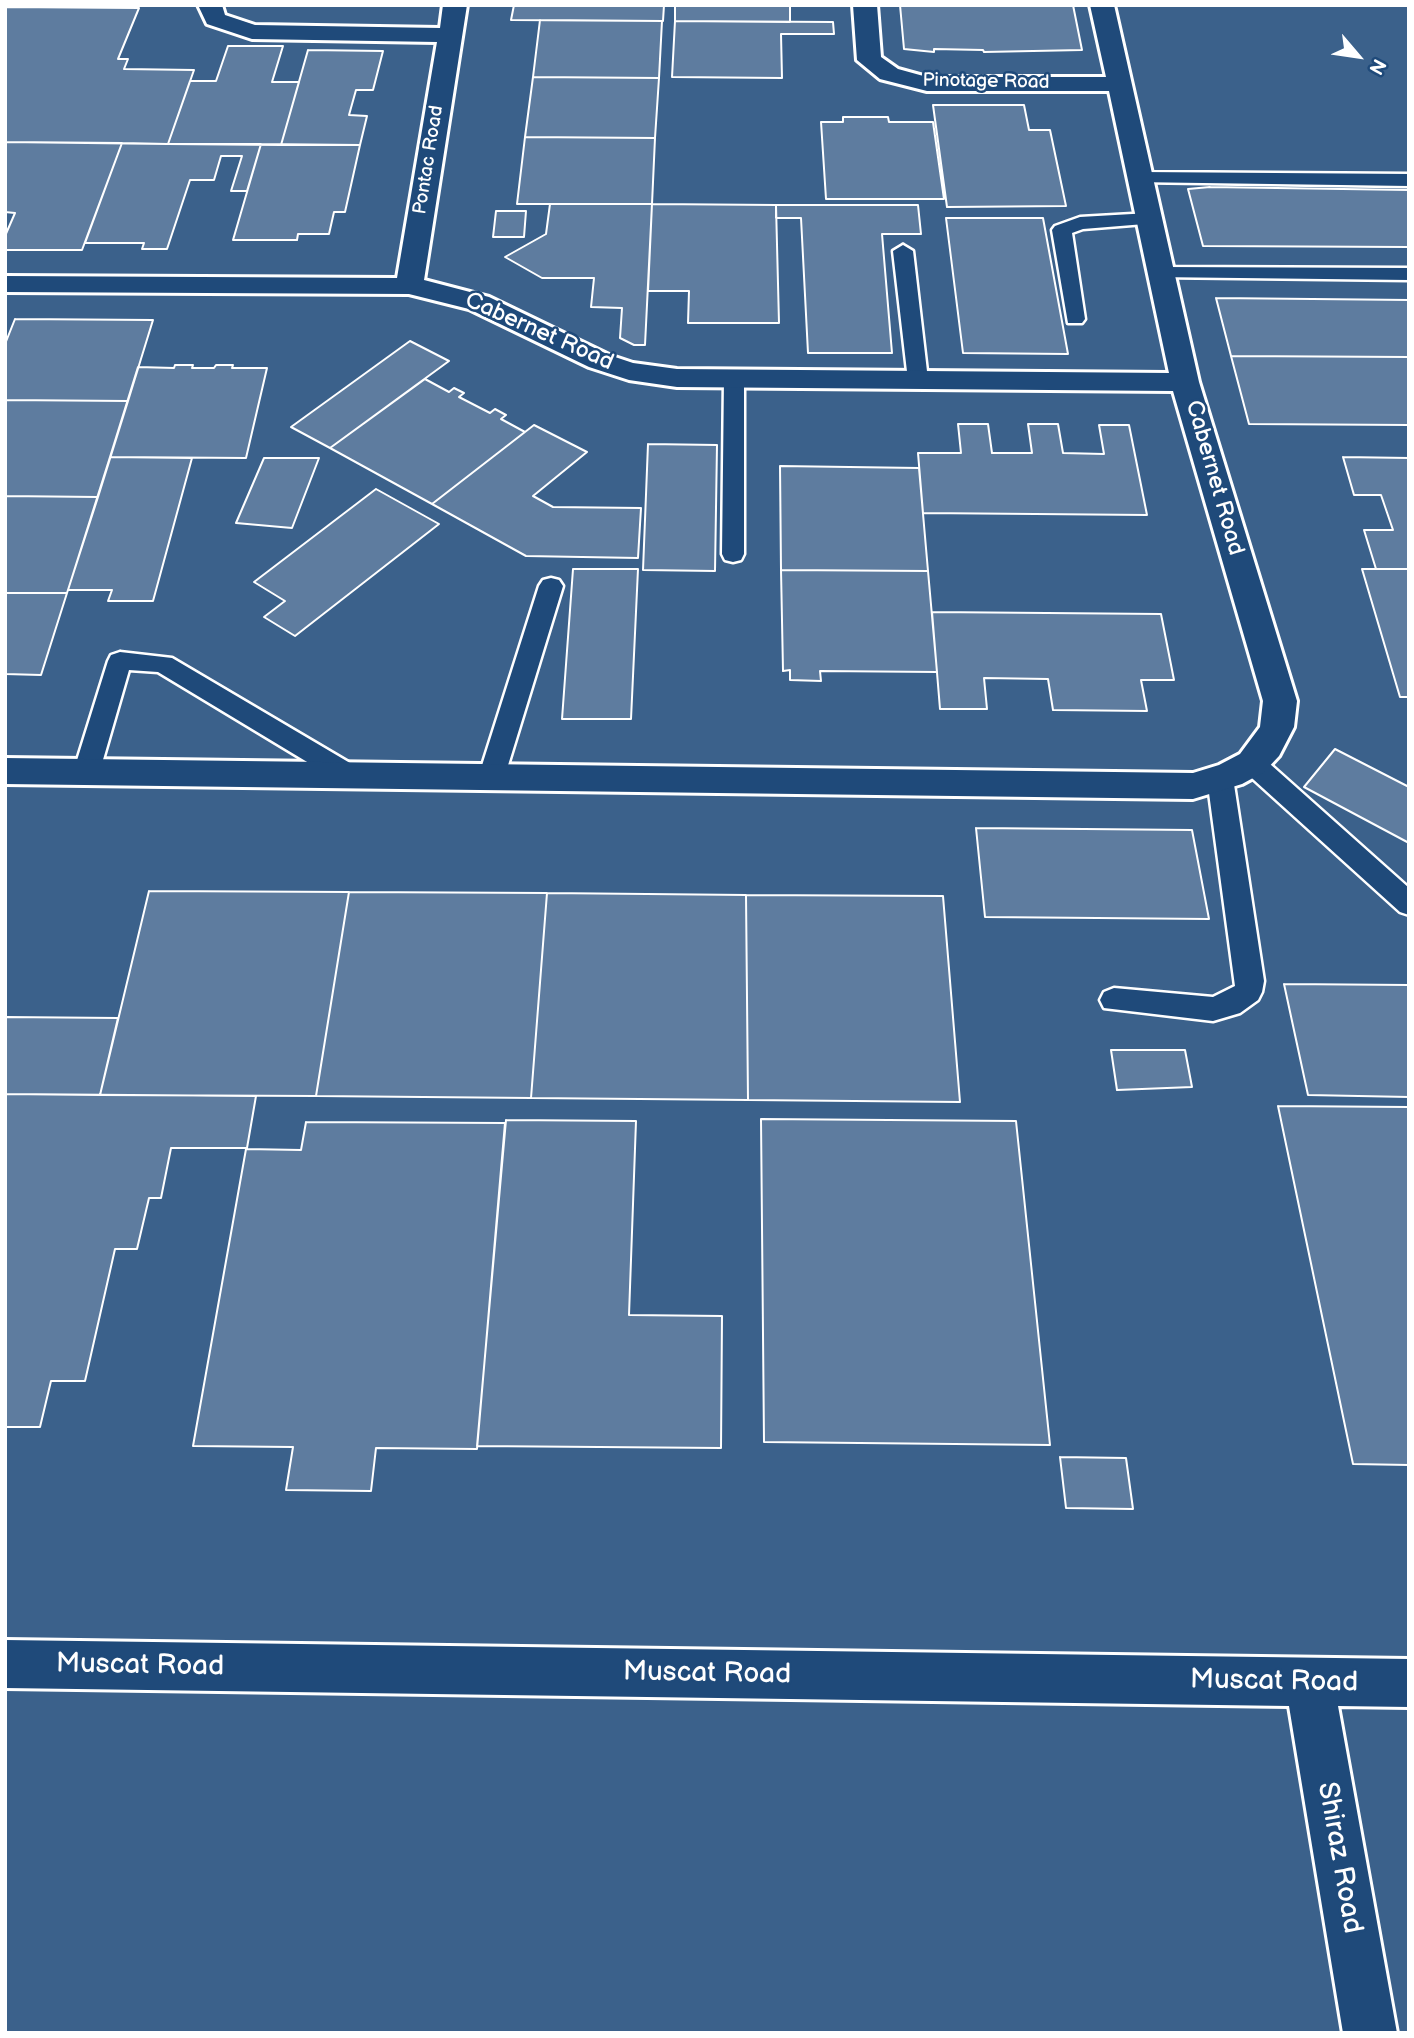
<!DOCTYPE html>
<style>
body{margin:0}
#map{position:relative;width:1414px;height:2038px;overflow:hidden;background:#2c5582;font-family:"Balsamiq Sans",sans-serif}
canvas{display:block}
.frame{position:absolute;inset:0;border:7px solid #fff;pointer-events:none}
.north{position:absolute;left:1323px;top:21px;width:70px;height:70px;-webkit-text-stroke:5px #1f4a7a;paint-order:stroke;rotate:119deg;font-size:19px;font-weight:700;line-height:28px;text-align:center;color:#fff}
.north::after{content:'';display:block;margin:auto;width:24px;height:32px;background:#fff;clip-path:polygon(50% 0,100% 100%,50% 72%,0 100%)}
</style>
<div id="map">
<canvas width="1414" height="2038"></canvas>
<div class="frame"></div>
<div class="north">N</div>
</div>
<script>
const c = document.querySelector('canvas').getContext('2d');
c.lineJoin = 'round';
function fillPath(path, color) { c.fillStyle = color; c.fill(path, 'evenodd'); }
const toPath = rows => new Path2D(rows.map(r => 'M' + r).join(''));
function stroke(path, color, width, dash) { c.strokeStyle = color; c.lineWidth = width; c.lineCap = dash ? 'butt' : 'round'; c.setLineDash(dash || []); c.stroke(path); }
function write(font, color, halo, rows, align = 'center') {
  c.font = font + ' "Balsamiq Sans",sans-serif'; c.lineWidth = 5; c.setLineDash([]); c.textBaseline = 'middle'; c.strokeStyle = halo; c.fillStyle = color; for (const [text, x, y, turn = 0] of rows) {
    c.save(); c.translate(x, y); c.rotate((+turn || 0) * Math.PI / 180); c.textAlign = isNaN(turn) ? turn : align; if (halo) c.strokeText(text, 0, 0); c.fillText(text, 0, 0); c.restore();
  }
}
fillPath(toPath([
 [5,5,1409,5,1409,2033,5,2033]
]), '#3b618b');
const building = toPath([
 [514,5,664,5,663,21,511,20,514,5],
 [675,5,790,5,790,22,675,21,675,5],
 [900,5,1073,5,1082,50,984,52,983,50,934,49,934,52,904,49,900,5],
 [5,7,139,8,118,59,128,59,124,69,194,70,168,144,5,142,5,7],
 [540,20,662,21,659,78,533,77,540,20],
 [675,21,833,22,834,34,781,34,782,78,672,77,675,21],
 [228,46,283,46,272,82,299,82,281,145,168,144,190,81,216,81,228,46],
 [308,50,383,51,373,90,356,90,349,115,367,116,360,145,281,145,308,50],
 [533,77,659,78,655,138,525,137,533,77],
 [933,105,1024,105,1029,130,1050,130,1066,206,947,207,933,105],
 [843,117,888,117,889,122,933,122,944,199,826,199,821,122,843,122,843,117],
 [525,137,655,138,652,204,517,204,525,137],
 [5,142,122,143,82,250,5,250,5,236,15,213,5,212,5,142],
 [122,143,168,144,261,144,247,191,231,191,242,156,221,156,214,180,190,180,167,249,142,249,144,243,85,243,122,143],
 [261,144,360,145,345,212,334,212,329,234,298,234,297,240,233,240,261,144],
 [1210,187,1409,190,1409,247,1203,246,1188,189,1210,187],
 [550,204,652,204,645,345,634,345,620,338,622,308,591,307,594,278,542,278,505,257,546,234,550,204],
 [652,204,776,205,779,323,688,323,689,291,648,291,652,204],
 [776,205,918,205,921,234,882,234,892,353,808,353,801,218,776,218,776,205],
 [496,211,526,211,524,237,493,237,496,211],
 [946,218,1043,218,1068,354,963,353,946,218],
 [1216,298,1409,300,1409,357,1231,356,1216,298],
 [15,319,153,320,128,401,5,400,5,344,15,319],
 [410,341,449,361,330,448,291,427,410,341],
 [1231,356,1409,357,1409,425,1249,424,1231,356],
 [175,365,193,365,192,368,214,368,216,365,233,365,232,368,267,368,246,458,110,457,138,367,174,368,175,365],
 [425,379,449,392,454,388,464,393,459,397,490,413,495,409,506,415,501,419,525,432,432,504,330,448,425,379],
 [5,400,128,401,98,497,5,496,5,400],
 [958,424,988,424,992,453,1032,453,1028,424,1058,424,1063,453,1104,454,1099,425,1129,425,1147,515,923,513,918,453,961,453,958,424],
 [534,425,587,452,533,496,553,507,641,508,638,558,526,556,432,504,534,425],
 [648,444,717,445,715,571,643,570,648,444],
 [110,457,192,458,153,601,108,601,112,590,68,590,110,457],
 [1343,457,1409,458,1409,569,1376,569,1364,530,1393,530,1381,495,1354,495,1343,457],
 [264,458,319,458,292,528,236,523,264,458],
 [780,466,919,468,928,571,781,570,780,466],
 [376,489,439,524,295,636,264,617,285,601,254,582,376,489],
 [5,496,98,497,67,593,5,593,5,496],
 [573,569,638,569,631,719,562,719,573,569],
 [1362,569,1409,569,1409,697,1400,697,1362,569],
 [781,570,928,571,937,672,820,671,821,681,790,680,790,670,783,671,781,570],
 [5,593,67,593,41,675,5,674,5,593],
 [932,612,1161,614,1174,680,1141,680,1147,711,1053,710,1048,679,984,678,987,709,940,709,932,612],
 [1335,749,1409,787,1409,843,1304,787,1335,749],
 [976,828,1192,830,1209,919,985,917,976,828],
 [149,891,349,892,316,1096,100,1095,149,891],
 [349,892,547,893,531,1098,316,1096,349,892],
 [547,893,746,895,748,1100,531,1098,547,893],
 [746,895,943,896,960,1102,748,1100,746,895],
 [1284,984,1409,985,1409,1097,1308,1095,1284,984],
 [5,1017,118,1018,100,1095,5,1094,5,1017],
 [1111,1050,1185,1050,1192,1087,1117,1090,1111,1050],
 [5,1094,256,1096,247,1148,171,1148,161,1198,149,1198,137,1249,115,1249,85,1381,51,1381,40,1427,5,1427,5,1094],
 [1278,1106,1409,1107,1409,1465,1353,1464,1278,1106],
 [761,1119,1016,1121,1050,1445,764,1442,761,1119],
 [506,1120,636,1121,629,1315,722,1316,721,1448,477,1446,506,1120],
 [306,1122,505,1123,477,1449,376,1448,371,1491,286,1490,293,1447,193,1446,246,1149,301,1150,306,1122],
 [1060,1457,1126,1458,1133,1509,1066,1508,1060,1457]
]);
fillPath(building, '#5e7c9f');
stroke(building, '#fff', 2);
const service = toPath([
 [1141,172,1409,174,1409,186,1134,182,1132,178,1134,174,1141,172],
 [1150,213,1157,215,1160,219,1157,223,1083,229,1072,233,1085,319,1082,323,1068,323,1052,230,1055,226,1080,217,1150,213],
 [903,245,913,251,928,380,918,387,908,380,893,251,903,245],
 [1162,267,1409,268,1409,280,1155,277,1152,273,1162,267],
 [734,372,744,379,744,554,741,560,733,562,725,560,722,554,724,379,734,372],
 [551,578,559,580,563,586,505,775,501,782,492,785,483,782,479,775,539,586,543,580,551,578],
 [120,652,172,658,355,766,359,773,355,780,346,783,337,780,158,672,129,670,100,770,96,777,87,780,78,777,74,770,108,661,111,655,120,652],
 [1252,753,1261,756,1409,888,1409,915,1400,912,1243,770,1239,763,1243,756,1252,753],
 [1220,768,1229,771,1233,778,1264,981,1262,992,1258,1000,1240,1013,1213,1021,1104,1008,1100,1000,1104,992,1114,988,1213,997,1235,986,1207,778,1211,771,1220,768]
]);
const minor = toPath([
 [198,5,222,5,225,15,255,25,440,28,443,5,467,5,424,280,489,297,609,355,633,363,677,369,1169,373,1109,91,927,91,880,79,857,60,853,5,877,5,881,57,898,69,927,77,1106,77,1090,5,1114,5,1199,382,1297,701,1294,727,1279,756,1264,772,1242,784,1193,799,5,784,5,758,1193,773,1219,765,1240,754,1260,727,1263,701,1173,391,677,387,629,380,589,367,469,309,409,294,5,292,5,276,397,278,437,42,252,39,207,24,198,5],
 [5,1640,1409,1659,1409,1707,1338,1706,1397,2033,1343,2033,1289,1706,5,1688,5,1640]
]);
stroke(service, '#fff', 5);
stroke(minor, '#fff', 6);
fillPath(service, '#1f4a7a');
fillPath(minor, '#1f4a7a');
write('19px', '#fff', '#1f4a7a', [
 ["Pinotage Road",986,82,1],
 ["Pontac Road",429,160,-81]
]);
write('23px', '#fff', '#1f4a7a', [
 ["Cabernet Road",539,332,24],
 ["Cabernet Road",1214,478,74]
]);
write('28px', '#fff', '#1f4a7a', [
 ["Muscat Road",140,1666,1],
 ["Muscat Road",707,1674,1],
 ["Muscat Road",1274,1682,1],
 ["Shiraz Road",1339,1858,80]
]);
</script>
